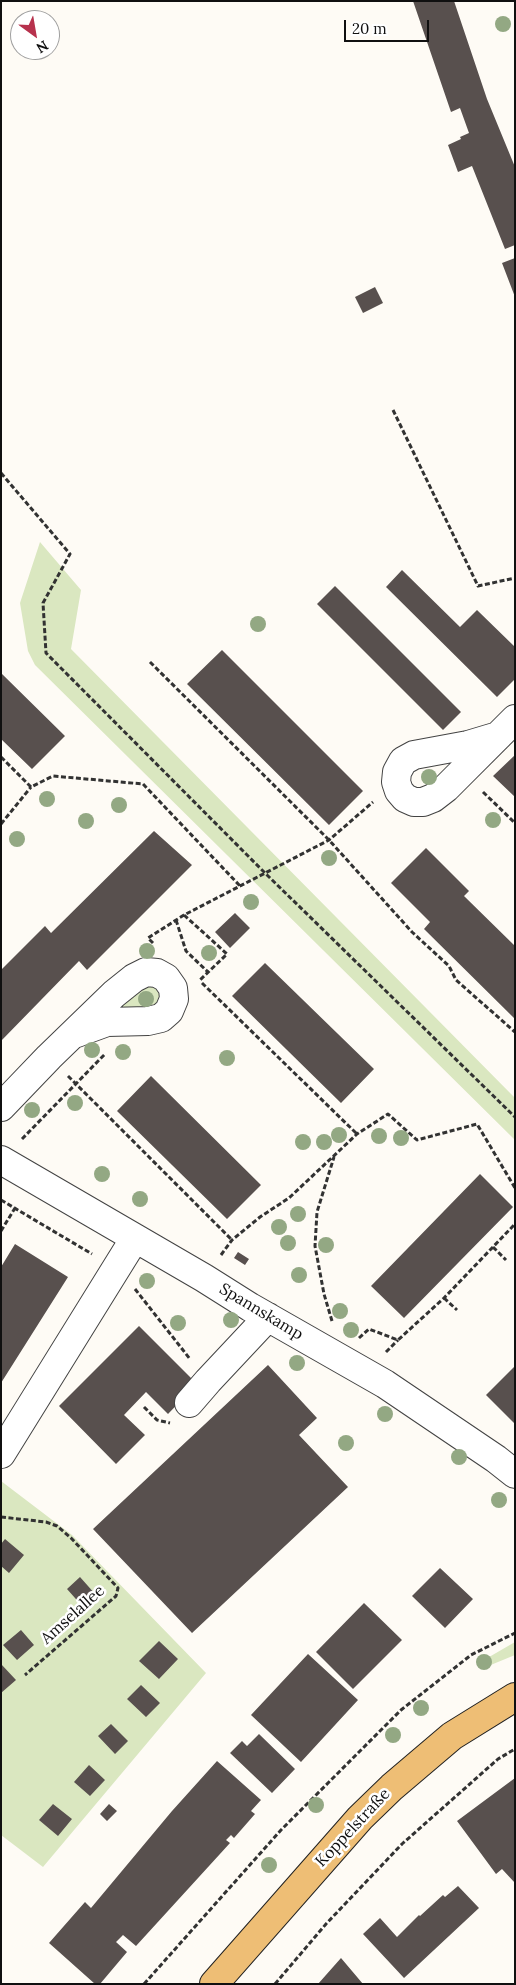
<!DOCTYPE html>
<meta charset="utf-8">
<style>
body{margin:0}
#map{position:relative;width:516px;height:1985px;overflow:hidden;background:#fefbf5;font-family:Lora,serif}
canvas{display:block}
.frame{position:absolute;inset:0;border:2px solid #101010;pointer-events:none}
.north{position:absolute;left:10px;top:10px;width:50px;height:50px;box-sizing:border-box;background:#fff;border:1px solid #9f9f9f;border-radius:50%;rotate:148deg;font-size:14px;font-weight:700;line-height:20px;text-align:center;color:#101010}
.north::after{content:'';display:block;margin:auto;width:18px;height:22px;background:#b7324d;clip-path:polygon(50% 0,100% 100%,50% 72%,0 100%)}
.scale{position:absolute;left:344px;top:20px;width:85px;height:22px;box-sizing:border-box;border:2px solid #101010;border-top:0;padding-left:6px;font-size:15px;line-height:18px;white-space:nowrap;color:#101010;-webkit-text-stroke:4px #fff;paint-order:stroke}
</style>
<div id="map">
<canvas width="516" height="1985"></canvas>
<div class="frame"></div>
<div class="north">N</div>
<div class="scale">20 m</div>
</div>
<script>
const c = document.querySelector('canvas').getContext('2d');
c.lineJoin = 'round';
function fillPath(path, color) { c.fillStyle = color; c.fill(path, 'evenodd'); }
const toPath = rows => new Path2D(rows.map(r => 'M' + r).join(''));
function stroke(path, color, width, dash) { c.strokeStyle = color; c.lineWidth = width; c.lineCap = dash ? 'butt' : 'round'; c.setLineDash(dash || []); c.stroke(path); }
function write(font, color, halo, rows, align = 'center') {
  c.font = font + ' Lora,serif'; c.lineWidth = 5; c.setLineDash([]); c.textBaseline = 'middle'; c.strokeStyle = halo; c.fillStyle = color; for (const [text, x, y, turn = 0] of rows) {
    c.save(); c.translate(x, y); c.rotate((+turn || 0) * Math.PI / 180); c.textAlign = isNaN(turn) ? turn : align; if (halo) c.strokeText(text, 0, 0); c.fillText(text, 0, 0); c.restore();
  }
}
fillPath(toPath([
 [40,542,81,590,71,649,515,1098,515,1140,35,665,28,651,20,603],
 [147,984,156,987,161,994,161,999,155,1007,120,1014,117,1004],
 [1,1481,72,1535,206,1673,43,1867,1,1835],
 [515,1642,515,1655,481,1669,477,1664]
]), '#dae7c0');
fillPath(toPath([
 [413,1,454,1,487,99,515,167,515,245,505,249,472,166,458,172,448,145,461,139,460,137,469,133,460,108,451,112],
 [515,258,515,297,502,263],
 [375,287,383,303,363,313,355,297],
 [402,570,460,627,477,610,515,647,515,679,497,697,386,587],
 [335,586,461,712,443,730,317,604],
 [222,650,363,791,329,825,187,684],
 [1,673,65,736,32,769,1,739],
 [515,755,515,797,493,776],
 [154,831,192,865,87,970,79,961,1,1041,1,970,45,926,51,933],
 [426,848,469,891,464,896,515,946,515,1019,424,929,430,922,391,883],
 [235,913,250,928,230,948,215,932],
 [265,963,374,1069,341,1103,232,996],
 [151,1076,261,1185,227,1219,117,1111],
 [480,1174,513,1207,404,1318,371,1286],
 [15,1244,68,1277,1,1383,1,1267],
 [238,1252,249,1259,245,1265,234,1258],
 [139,1326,197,1384,168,1414,146,1392,124,1415,145,1435,116,1464,59,1406],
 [268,1365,317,1418,299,1435,348,1487,192,1633,93,1529],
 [515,1366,515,1424,486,1395],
 [5,1539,24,1555,9,1573,1,1566,1,1544],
 [440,1568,473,1599,445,1628,412,1596],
 [80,1577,96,1595,83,1607,67,1589],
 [364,1603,402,1640,353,1689,316,1652],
 [21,1630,34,1645,17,1660,3,1645],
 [159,1641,178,1659,159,1679,139,1661],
 [308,1654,358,1700,301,1762,251,1715],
 [1,1664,16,1680,1,1693],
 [141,1685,160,1703,146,1717,127,1699],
 [111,1724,128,1741,115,1754,98,1736],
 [259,1734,295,1769,272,1793,230,1753,242,1741,247,1746],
 [217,1761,261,1800,251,1811,255,1814,234,1838,231,1835,226,1840,230,1843,136,1946,123,1935,116,1942,127,1952,100,1984,95,1984,49,1943,85,1902,91,1908,172,1811],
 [89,1765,105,1780,90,1796,74,1782],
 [515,1778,515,1883,502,1869,496,1874,457,1821],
 [53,1804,72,1819,58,1836,39,1820],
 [109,1804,117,1811,107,1821,100,1814],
 [458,1886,479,1908,404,1978,363,1934,380,1918,397,1937,419,1915,420,1916,443,1895,445,1897],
 [341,1958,363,1984,318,1984]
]), '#58504e');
const minor = toPath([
 [498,736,468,745,414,755,403,761,397,772,396,782,399,791,405,798,414,802,423,802,433,798,446,788,515,719],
 [1,1107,49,1057,114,994,134,978,146,972,157,973,166,978,173,988,174,999,169,1011,161,1018,148,1021,107,1022,74,1034],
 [1,1160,204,1278,250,1307,385,1384,496,1459,515,1474],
 [189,1403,208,1381,268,1317],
 [1,1454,135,1238]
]);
const major = toPath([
 [214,1984,360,1818,392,1787,452,1736,515,1697]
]);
stroke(minor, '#434343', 30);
stroke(major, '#212121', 30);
stroke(toPath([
 [393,410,478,586,515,578],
 [1,473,70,554,43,603,46,653,266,874,515,1117],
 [150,662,329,840,412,932,449,966,456,980,515,1032],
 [1,757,31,787,53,776,143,784,241,887],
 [483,792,515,823],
 [1,824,31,787],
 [184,915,227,954,200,980],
 [176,920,186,951,209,973],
 [153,943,148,938,184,915,329,840,373,802],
 [202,983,357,1134],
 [68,1076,232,1240],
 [22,1139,105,1054],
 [1,1200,92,1254],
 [1,1231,15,1208],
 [493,1247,506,1260],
 [221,1255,232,1240,260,1217,289,1198,357,1134,388,1114,417,1140,477,1124,515,1188],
 [135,1289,190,1359],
 [444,1298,457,1310],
 [332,1321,324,1294,315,1246,317,1212,334,1157],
 [359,1338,369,1329,398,1340,444,1298,515,1224],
 [386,1352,398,1340],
 [144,1407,157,1420,170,1423],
 [1,1517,46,1522,57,1526,71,1538,118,1588,116,1596,25,1675],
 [144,1984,281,1830,401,1710,471,1655,515,1633],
 [275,1984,326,1924,402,1844,498,1759,515,1749]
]), '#323232', 3, [5, 2.5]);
stroke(minor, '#fff', 28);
stroke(major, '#eebe75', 28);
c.fillStyle = '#93a883';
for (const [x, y] of [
 [503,24],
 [258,624],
 [429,777],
 [47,799],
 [119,805],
 [493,820],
 [86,821],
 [17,839],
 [329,858],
 [251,902],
 [147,951],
 [209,953],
 [146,999],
 [92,1050],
 [123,1052],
 [227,1058],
 [75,1103],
 [32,1110],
 [339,1135],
 [379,1136],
 [401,1138],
 [303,1142],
 [324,1142],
 [102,1174],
 [140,1199],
 [298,1214],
 [279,1227],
 [288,1243],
 [326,1245],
 [299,1275],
 [147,1281],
 [340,1311],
 [231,1320],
 [178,1323],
 [351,1330],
 [297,1363],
 [385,1414],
 [346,1443],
 [459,1457],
 [499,1500],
 [484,1662],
 [421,1708],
 [393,1735],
 [316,1805],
 [269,1865]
]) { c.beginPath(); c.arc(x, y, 8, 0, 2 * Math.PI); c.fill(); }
write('16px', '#101010', '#fff', [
 ["Spannskamp",261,1312,31],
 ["Amselallee",73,1615,-42],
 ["Koppelstraße",353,1828,-47]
]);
</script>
